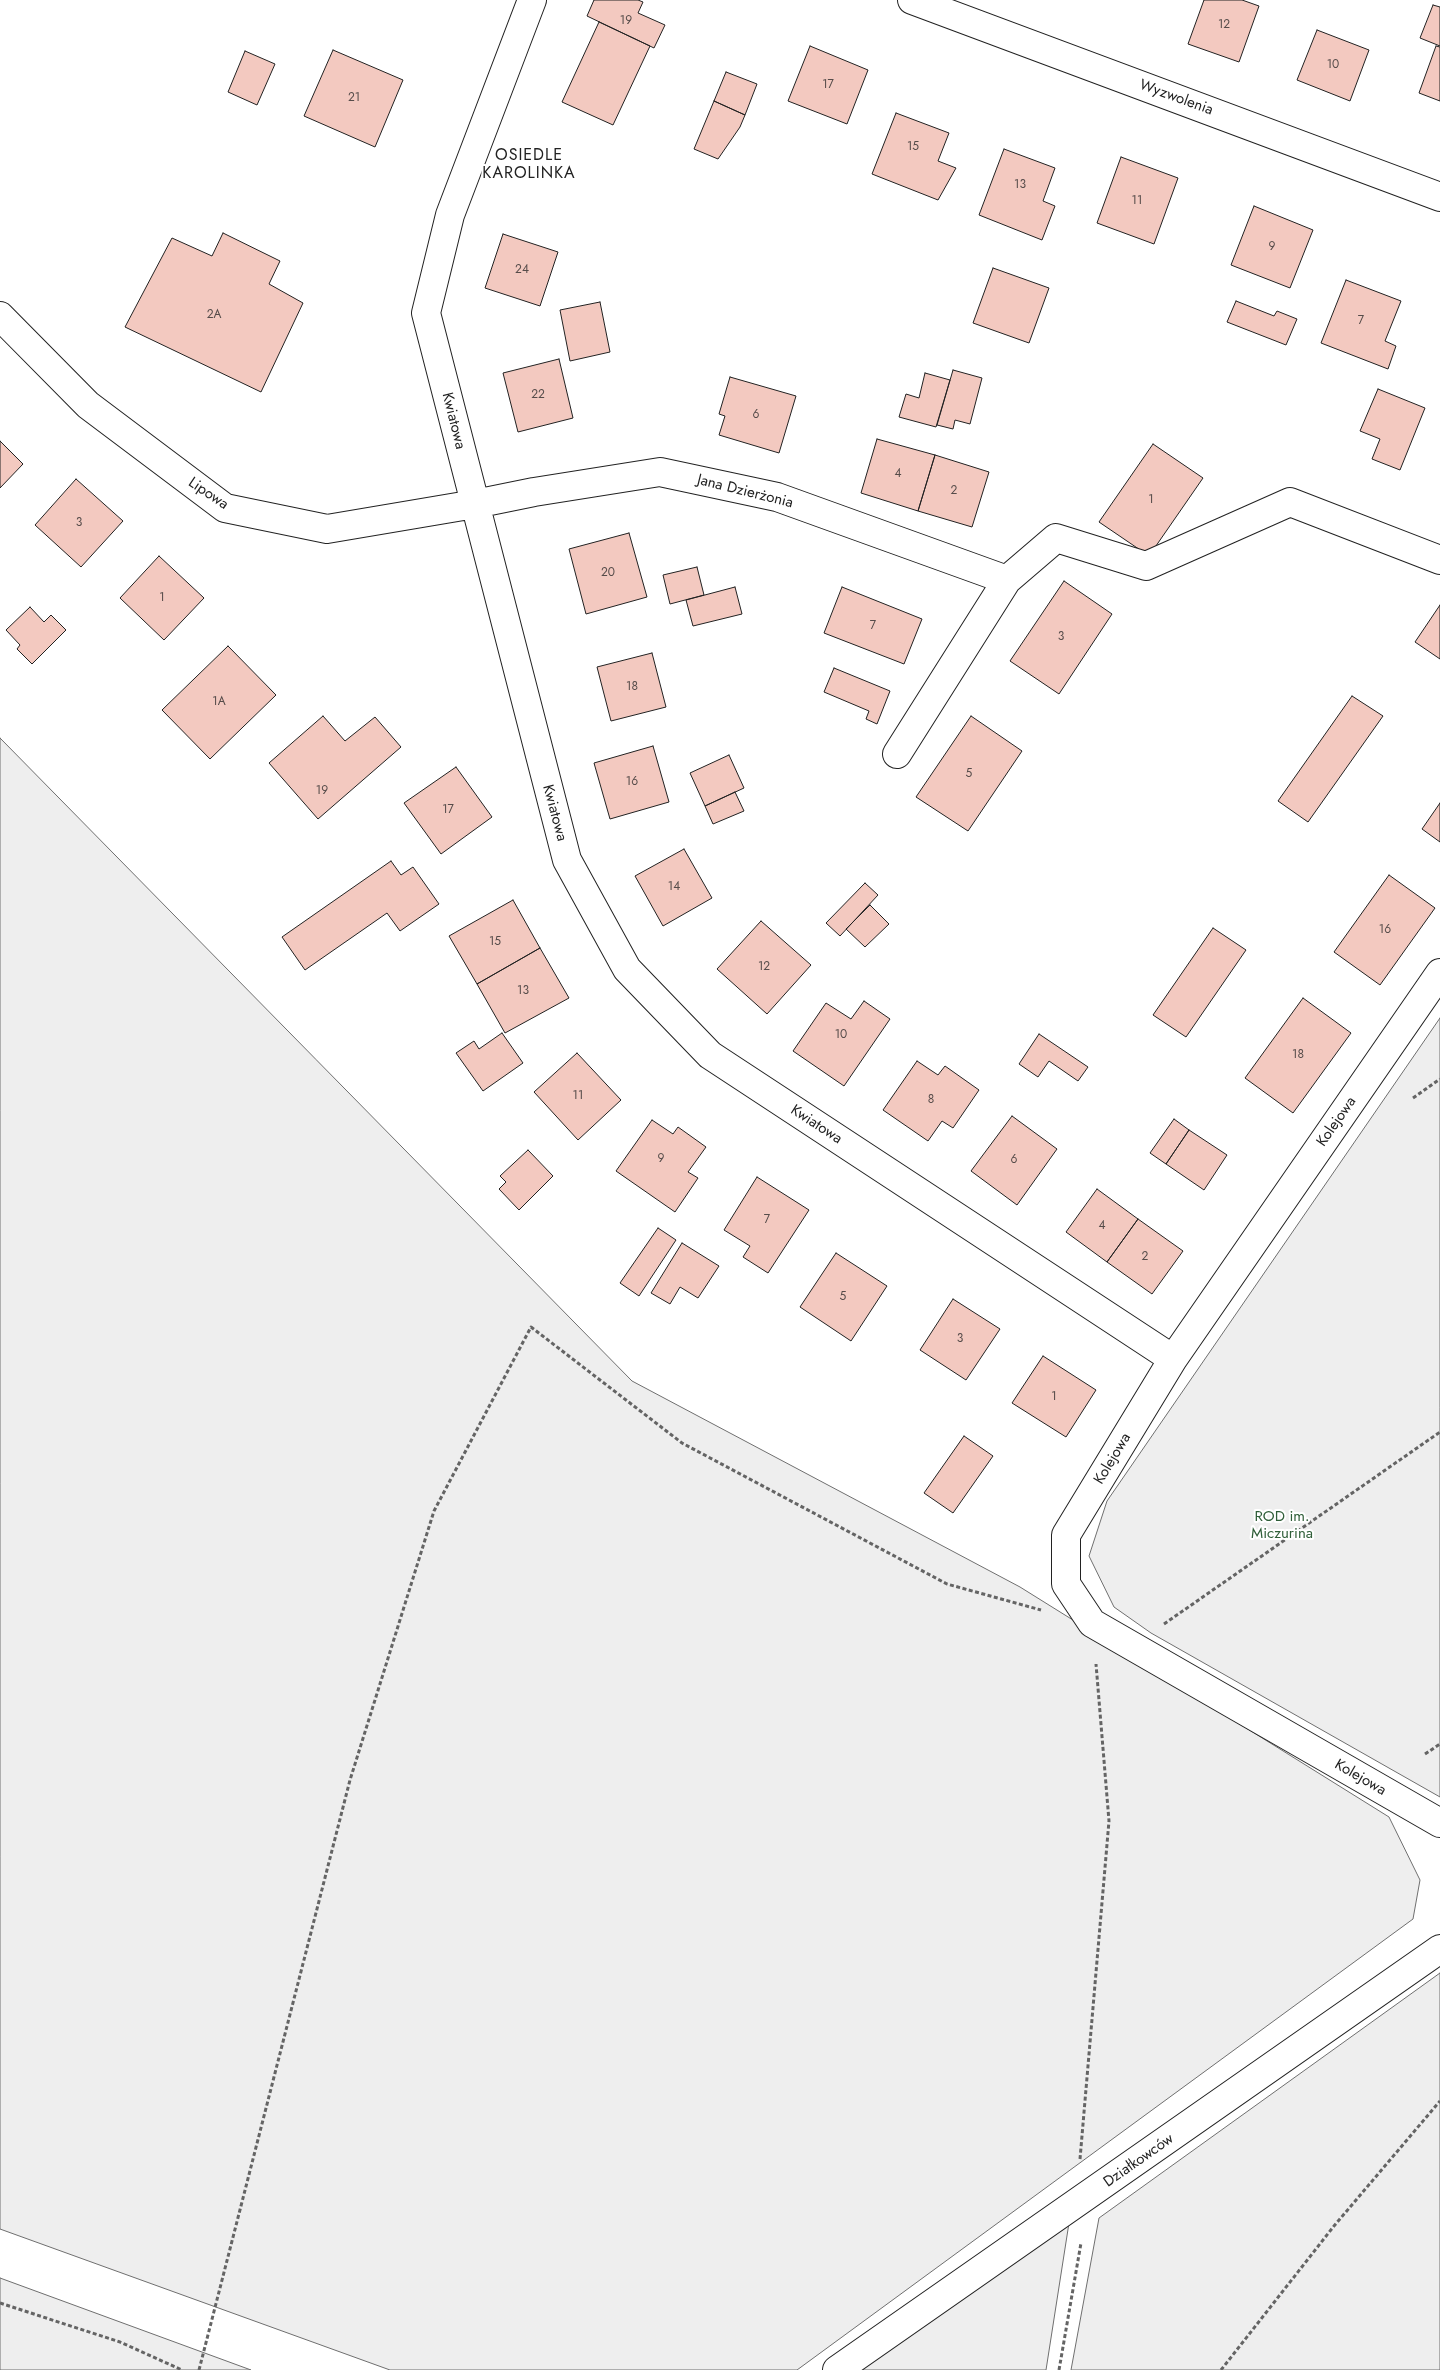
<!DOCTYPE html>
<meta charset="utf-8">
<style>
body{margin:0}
canvas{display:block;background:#fff}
</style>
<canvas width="1440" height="2370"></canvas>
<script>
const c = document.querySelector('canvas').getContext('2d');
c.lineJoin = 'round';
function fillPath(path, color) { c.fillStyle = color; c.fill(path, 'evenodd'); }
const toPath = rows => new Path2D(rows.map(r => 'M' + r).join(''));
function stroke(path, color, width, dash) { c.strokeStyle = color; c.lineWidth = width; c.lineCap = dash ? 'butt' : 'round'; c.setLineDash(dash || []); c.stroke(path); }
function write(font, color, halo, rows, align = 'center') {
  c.font = font + ' Jost,sans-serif'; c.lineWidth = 4; c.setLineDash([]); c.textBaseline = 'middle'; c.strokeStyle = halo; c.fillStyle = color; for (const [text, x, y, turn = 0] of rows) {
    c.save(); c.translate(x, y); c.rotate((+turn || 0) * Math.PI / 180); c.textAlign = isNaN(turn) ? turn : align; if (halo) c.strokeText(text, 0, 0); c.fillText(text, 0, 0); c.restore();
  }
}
const green = toPath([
 [0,738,632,1381,1020,1587,1389,1817,1420,1880,1413,1919,797,2370,390,2370,0,2229,0,738],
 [1440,1018,1440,1797,1151,1633,1114,1607,1089,1556,1107,1501,1440,1018],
 [1440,1973,1440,2370,1071,2370,1099,2218,1440,1973],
 [1069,2223,1046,2370,861,2370,1069,2223],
 [0,2278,251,2370,0,2370,0,2278]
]);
fillPath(green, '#eee');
stroke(green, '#6f6f6f', 1);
const building = toPath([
 [594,0,638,0,643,2,638,13,665,25,654,48,587,16,594,0],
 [1204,0,1242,0,1259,6,1239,62,1188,44,1204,0],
 [1433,5,1440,7,1440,46,1420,38,1433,5],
 [599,22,650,46,613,125,562,102,599,22],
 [1317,30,1369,50,1350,101,1297,80,1317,30],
 [810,46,868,70,847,124,788,101,810,46],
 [1436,46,1440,47,1440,101,1419,93,1436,46],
 [333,50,403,80,375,147,304,116,333,50],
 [245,51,275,64,257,105,228,92,245,51],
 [726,72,757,84,745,115,714,101,726,72],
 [714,101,745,115,740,127,718,159,694,149,714,101],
 [896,113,949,133,938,161,956,168,938,200,872,174,896,113],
 [1004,149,1055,168,1043,201,1055,206,1042,240,979,215,1004,149],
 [1121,157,1178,178,1154,244,1097,223,1121,157],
 [1254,206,1313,230,1290,288,1231,265,1254,206],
 [223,233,280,261,269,284,303,303,261,392,125,327,172,238,212,256,223,233],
 [503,234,558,252,540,306,485,288,503,234],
 [993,268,1049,288,1029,343,973,323,993,268],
 [1346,280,1401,301,1385,341,1396,346,1388,369,1321,343,1346,280],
 [1236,301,1274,316,1277,311,1297,319,1286,345,1227,322,1236,301],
 [600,302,610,352,570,361,560,310,600,302],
 [559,359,573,418,518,432,503,373,559,359],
 [953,370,982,378,970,424,955,420,953,429,937,425,953,370],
 [925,373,950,380,936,427,899,417,906,394,919,398,925,373],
 [730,377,796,396,779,453,719,435,725,416,719,414,730,377],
 [1378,389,1425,408,1400,470,1372,459,1380,439,1360,431,1378,389],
 [877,439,935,455,918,511,861,493,877,439],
 [0,441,23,464,0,488,0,441],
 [1153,444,1203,478,1149,556,1099,522,1153,444],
 [935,455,989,472,972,527,918,511,935,455],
 [76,479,123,521,81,567,35,525,76,479],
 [629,533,647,597,586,614,569,549,629,533],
 [159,556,204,598,164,640,120,598,159,556],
 [697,567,704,595,670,604,663,575,697,567],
 [1064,581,1112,614,1059,694,1010,661,1064,581],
 [735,587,742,614,693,626,686,600,735,587],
 [842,587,922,619,904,664,824,633,842,587],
 [1440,605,1440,659,1415,642,1440,605],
 [30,607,44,622,51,615,66,630,32,664,17,649,20,645,6,630,30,607],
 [228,646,276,695,210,759,162,710,228,646],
 [652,653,666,707,611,721,597,667,652,653],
 [834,668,890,691,877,724,866,719,869,711,824,692,834,668],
 [1352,696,1383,716,1308,822,1278,801,1352,696],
 [323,716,345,741,375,717,401,747,318,819,269,763,323,716],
 [971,716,1022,751,968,831,916,797,971,716],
 [653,746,669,802,610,819,594,763,653,746],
 [729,755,744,788,705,806,690,773,729,755],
 [456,767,492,817,441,854,404,803,456,767],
 [735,792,744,811,713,824,705,806,735,792],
 [1440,803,1440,842,1422,829,1440,803],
 [684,849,712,898,663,926,635,876,684,849],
 [391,861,401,875,413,867,439,904,400,931,387,913,305,970,282,937,391,861],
 [1389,875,1435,908,1380,985,1334,952,1389,875],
 [865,883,878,895,840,936,826,923,865,883],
 [513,900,540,948,477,984,449,936,513,900],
 [870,905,889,924,865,947,846,929,870,905],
 [761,921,811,965,767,1014,717,969,761,921],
 [1213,928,1246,950,1186,1037,1153,1015,1213,928],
 [540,948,569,998,505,1033,477,984,540,948],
 [1303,998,1351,1033,1293,1113,1245,1078,1303,998],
 [864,1001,890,1019,844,1086,793,1051,826,1003,851,1019,864,1001],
 [502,1033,523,1063,483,1091,456,1053,474,1041,479,1049,502,1033],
 [1039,1034,1088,1067,1078,1081,1049,1061,1038,1077,1019,1064,1039,1034],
 [577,1053,621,1100,578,1140,534,1092,577,1053],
 [917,1061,938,1075,945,1066,979,1090,953,1128,942,1121,928,1141,883,1110,917,1061],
 [1012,1116,1057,1149,1017,1205,971,1171,1012,1116],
 [1174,1119,1189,1130,1166,1164,1150,1153,1174,1119],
 [652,1120,673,1134,678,1127,706,1147,688,1172,698,1178,675,1212,616,1171,652,1120],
 [1189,1130,1227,1155,1204,1190,1166,1164,1189,1130],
 [528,1150,553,1176,519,1210,499,1189,506,1182,500,1176,528,1150],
 [757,1177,809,1210,768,1273,743,1257,750,1246,724,1230,757,1177],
 [1097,1189,1138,1219,1107,1262,1066,1232,1097,1189],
 [1138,1219,1183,1251,1152,1294,1107,1262,1138,1219],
 [658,1228,676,1240,639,1296,620,1283,658,1228],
 [682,1243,719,1266,698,1298,680,1287,670,1304,651,1293,682,1243],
 [836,1253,887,1286,851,1341,800,1307,836,1253],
 [953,1299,1000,1329,966,1380,920,1350,953,1299],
 [1043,1356,1096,1390,1066,1437,1012,1403,1043,1356],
 [964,1436,993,1456,953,1513,924,1493,964,1436]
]);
fillPath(building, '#f3c9c0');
stroke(building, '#222', 1);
const minor = toPath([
 [532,0,450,215,426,313,567,860,627,969,710,1055,1173,1359],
 [912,0,1440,197],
 [0,316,88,405,225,508,327,529,475,504,534,492,660,472,777,497,1007,580],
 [897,754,1007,580,1056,538,1146,566,1290,502,1440,560],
 [1440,973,1173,1359,1066,1535,1066,1584,1092,1623,1440,1823],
 [837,2370,1440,1949]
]);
stroke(minor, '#222', 30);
stroke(toPath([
 [1413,1098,1440,1079],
 [1164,1624,1440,1432],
 [1425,1754,1440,1744],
 [1080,2159,1109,1821,1096,1664],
 [0,2303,120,2342,182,2370],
 [199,2370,350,1780,434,1511,531,1327,682,1443,947,1584,1041,1610],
 [1059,2370,1081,2243],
 [1221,2370,1334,2226,1440,2101]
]), '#646464', 3, [4, 2.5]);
stroke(minor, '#fff', 28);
write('12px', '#564c4a', null, [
 ["19",626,21],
 ["12",1224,25],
 ["10",1333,65],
 ["17",828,85],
 ["21",354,98],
 ["15",913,147],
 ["13",1020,185],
 ["11",1137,201],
 ["9",1272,247],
 ["24",522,270],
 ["2A",214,315],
 ["7",1361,321],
 ["22",538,395],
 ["6",756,415],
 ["4",898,474],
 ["2",954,491],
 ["1",1151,500],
 ["3",79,523],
 ["20",608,573],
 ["1",162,598],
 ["7",873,626],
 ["3",1061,637],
 ["18",632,687],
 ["1A",219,702],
 ["5",969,774],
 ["16",632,782],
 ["19",322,791],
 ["17",448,810],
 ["14",674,887],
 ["16",1385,930],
 ["15",495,942],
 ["12",764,967],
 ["13",523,991],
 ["10",841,1035],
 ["18",1298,1055],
 ["11",578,1096],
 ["8",931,1100],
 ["9",661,1159],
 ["6",1014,1160],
 ["7",767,1220],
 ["4",1102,1226],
 ["2",1145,1257],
 ["5",843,1297],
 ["3",960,1339],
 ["1",1054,1397]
]);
write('15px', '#222', '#fff', [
 ["Wyzwolenia",1176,98,20],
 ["Kwiatowa",453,421,76],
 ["Jana Dzierżonia",745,492,14],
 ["Lipowa",208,494,34],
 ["Kwiatowa",554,813,75],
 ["Kolejowa",1337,1122,-55],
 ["Kwiatowa",816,1125,33],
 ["Kolejowa",1113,1459,-59],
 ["Kolejowa",1360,1778,30],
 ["Działkowców",1139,2161,-35]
]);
write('15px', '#2f5e38', '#fff', [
 ["ROD im.",1282,1517],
 ["Miczurina",1282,1534]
]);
c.letterSpacing = '1px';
write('16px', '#222', '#fff', [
 ["OSIEDLE",529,156],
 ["KAROLINKA",529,174]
]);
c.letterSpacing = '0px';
</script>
